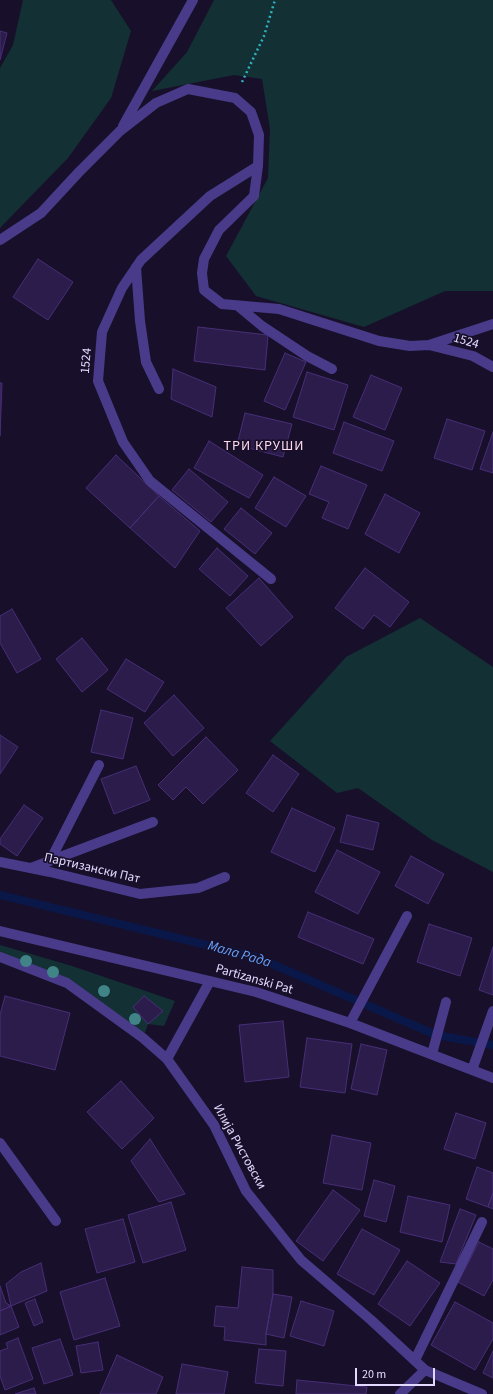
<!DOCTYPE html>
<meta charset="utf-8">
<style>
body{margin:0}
#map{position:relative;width:493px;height:1394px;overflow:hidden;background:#18102a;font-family:"Source Sans 3",sans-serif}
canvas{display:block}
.scale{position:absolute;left:355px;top:1368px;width:80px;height:18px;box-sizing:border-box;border:2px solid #e3d9ff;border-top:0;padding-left:5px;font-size:12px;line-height:14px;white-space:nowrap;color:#e3d9ff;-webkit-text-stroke:3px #18102a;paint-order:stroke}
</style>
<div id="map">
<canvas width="493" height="1394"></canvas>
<div class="scale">20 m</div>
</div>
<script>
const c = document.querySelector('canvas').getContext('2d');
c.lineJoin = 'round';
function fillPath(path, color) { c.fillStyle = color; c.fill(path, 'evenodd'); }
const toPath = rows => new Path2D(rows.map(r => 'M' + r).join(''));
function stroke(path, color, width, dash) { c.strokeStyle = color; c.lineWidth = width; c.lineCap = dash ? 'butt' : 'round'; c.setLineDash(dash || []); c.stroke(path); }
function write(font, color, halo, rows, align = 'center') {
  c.font = font + ' "Source Sans 3",sans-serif'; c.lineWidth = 3.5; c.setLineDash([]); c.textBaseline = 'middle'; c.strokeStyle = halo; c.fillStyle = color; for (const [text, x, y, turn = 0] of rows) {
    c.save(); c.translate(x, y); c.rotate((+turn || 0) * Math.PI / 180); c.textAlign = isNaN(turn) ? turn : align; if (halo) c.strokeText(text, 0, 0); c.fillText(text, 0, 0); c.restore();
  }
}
fillPath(toPath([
 [23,0,111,0,131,31,111,98,68,158,0,228,0,68,13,45],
 [214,0,493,0,493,291,445,291,364,327,256,296,226,256,268,178,270,129,262,79,234,75,152,91,187,52],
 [420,618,493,667,493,872,432,840,358,788,337,793,270,741,346,657],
 [0,945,72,966,175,1001,164,1026,148,1024,143,1038,67,983,0,957]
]), '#133034');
stroke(toPath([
 [0,895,256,957,436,1035,493,1045]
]), '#0a1849', 8);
const building = toPath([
 [0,31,7,33,0,60,0,31],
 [38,259,73,282,48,320,13,297,38,259],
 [198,327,268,335,265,370,194,361,198,327],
 [285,353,306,362,285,410,264,401,285,353],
 [173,369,216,387,212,417,171,399,173,369],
 [307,372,348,385,334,430,293,417,307,372],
 [371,375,402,388,385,430,353,417,371,375],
 [0,383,2,383,0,436,0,383],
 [245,413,292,424,283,457,237,445,245,413],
 [447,419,485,431,472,470,434,458,447,419],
 [344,422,394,441,382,471,333,453,344,422],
 [493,432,493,473,480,469,493,432],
 [209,441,263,475,249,498,194,468,209,441],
 [116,455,159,496,130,528,86,488,116,455],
 [321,466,367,485,348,529,322,518,329,502,309,494,321,466],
 [189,469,228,502,211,522,172,490,189,469],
 [274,477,306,496,286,527,255,508,274,477],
 [385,494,420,513,399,553,365,534,385,494],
 [159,496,200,531,175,568,130,528,159,496],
 [241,508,272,533,255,554,224,529,241,508],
 [217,548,248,576,230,596,199,569,217,548],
 [365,568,409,602,390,627,374,615,363,629,335,608,365,568],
 [259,578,293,617,261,646,226,608,259,578],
 [12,609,41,659,17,673,0,643,0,616,12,609],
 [82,638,108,670,82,692,56,659,82,638],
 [126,659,164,682,145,712,107,689,126,659],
 [174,695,204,728,173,756,144,723,174,695],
 [101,710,133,718,123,759,91,752,101,710],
 [0,735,18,747,0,774,0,735],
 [206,737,238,770,203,804,186,787,173,800,158,785,206,737],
 [273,755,299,774,273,812,246,793,273,755],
 [136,766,150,800,114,814,101,779,136,766],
 [24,805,43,818,17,856,0,844,0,839,24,805],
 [292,808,335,828,315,872,271,852,292,808],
 [347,815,379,823,373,850,340,842,347,815],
 [337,850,380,872,358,914,315,892,337,850],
 [411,856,444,874,428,904,395,886,411,856],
 [308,912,374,939,363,964,298,937,308,912],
 [429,924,472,938,460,976,417,962,429,924],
 [493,947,493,995,479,990,493,947],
 [5,996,70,1013,55,1070,0,1056,0,1015,5,996],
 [144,996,163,1011,148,1024,133,1007,144,996],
 [283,1021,289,1077,245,1082,239,1025,283,1021],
 [307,1038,352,1044,345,1093,300,1087,307,1038],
 [361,1044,387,1050,377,1095,351,1089,361,1044],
 [121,1081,154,1118,122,1149,87,1112,121,1081],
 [456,1113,486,1123,475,1159,444,1149,456,1113],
 [332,1135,371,1143,362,1190,323,1183,332,1135],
 [150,1139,185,1194,159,1202,131,1161,150,1139],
 [477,1167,493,1173,493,1193,488,1207,466,1199,477,1167],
 [374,1180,395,1186,386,1222,364,1216,374,1180],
 [333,1190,360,1210,323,1261,296,1241,333,1190],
 [493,1193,493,1209,488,1207,493,1193],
 [408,1196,450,1205,442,1242,400,1232,408,1196],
 [171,1202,186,1250,143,1263,128,1215,171,1202],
 [460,1209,476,1215,456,1264,440,1262,460,1209],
 [123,1219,135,1262,97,1273,85,1229,123,1219],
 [362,1229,400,1250,374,1295,337,1274,362,1229],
 [479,1242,493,1249,493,1280,484,1296,458,1282,479,1242],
 [407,1261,440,1283,410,1326,378,1304,407,1261],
 [41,1263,47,1291,11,1306,6,1284,21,1272,41,1263],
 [242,1267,273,1270,273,1294,266,1334,266,1345,224,1340,225,1327,214,1326,216,1306,238,1308,242,1267],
 [105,1278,120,1326,74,1340,60,1292,105,1278],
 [0,1286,6,1303,11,1306,0,1311,0,1286],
 [273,1294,292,1297,284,1338,266,1334,273,1294],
 [35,1299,43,1322,34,1326,25,1303,35,1299],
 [301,1301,334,1311,324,1346,290,1336,301,1301],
 [455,1302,493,1323,493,1339,475,1370,431,1345,455,1302],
 [11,1306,19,1327,0,1335,0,1311,11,1306],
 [18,1338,33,1379,5,1390,0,1376,0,1351,8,1348,6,1343,18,1338],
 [60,1339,73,1375,44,1384,32,1348,60,1339],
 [98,1342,103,1370,81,1373,76,1346,98,1342],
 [259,1349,286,1351,283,1386,255,1383,259,1349],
 [493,1351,493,1378,483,1373,493,1351],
 [117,1355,163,1377,156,1394,100,1394,117,1355],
 [182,1364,228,1372,224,1394,176,1394,182,1364],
 [297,1380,367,1387,366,1394,296,1394,297,1380],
 [34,1388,36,1394,15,1394,34,1388]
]);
fillPath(building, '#2c1c4b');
stroke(building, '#472e77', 1);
stroke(toPath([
 [242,82,264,36,275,0]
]), '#2fb1bd', 2.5, [2, 3]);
stroke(toPath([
 [123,126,193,0],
 [258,166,210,196,141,260,122,288,102,332,98,381,123,442,150,481,271,579],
 [0,240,41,213,79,172,120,131,156,103,188,89,235,98,251,112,259,135,258,166,254,196,219,230,204,259,202,273,204,290,222,304,279,309,379,341,410,346,429,345,493,324],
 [136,267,140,321,146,362,159,389],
 [238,306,262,326,307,356,332,369],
 [429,345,473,356,493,367],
 [50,861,99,765],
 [0,862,50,872,140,894,198,888,225,877],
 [31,868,153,822],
 [0,931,256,992,350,1023,493,1078],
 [0,957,67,983,143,1038,167,1059,214,1125,246,1191,301,1260,371,1320,425,1370,482,1394],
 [350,1023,407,916],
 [432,1054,446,1002],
 [167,1059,210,981],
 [472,1070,493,1011],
 [0,1143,56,1221],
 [415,1360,482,1222],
 [400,1394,425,1370]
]), '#493b89', 10);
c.fillStyle = '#418488';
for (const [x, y] of [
 [26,961],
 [53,972],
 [104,991],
 [135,1019]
]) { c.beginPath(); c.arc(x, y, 6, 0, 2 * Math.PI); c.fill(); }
write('13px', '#e3d9ff', '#18102a', [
 ["1524",466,342,17],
 ["1524",87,361,-85],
 ["Партизански Пат",92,869,13],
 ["Partizanski Pat",254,980,16],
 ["Илија Ристовски",239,1147,61]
]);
c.letterSpacing = '1px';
write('14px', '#ffdbed', '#18102a', [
 ["ТРИ КРУШИ",264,447]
]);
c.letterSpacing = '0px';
write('italic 14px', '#67a3ff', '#18102a', [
 ["Мала Рада",239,955,16]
]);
</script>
